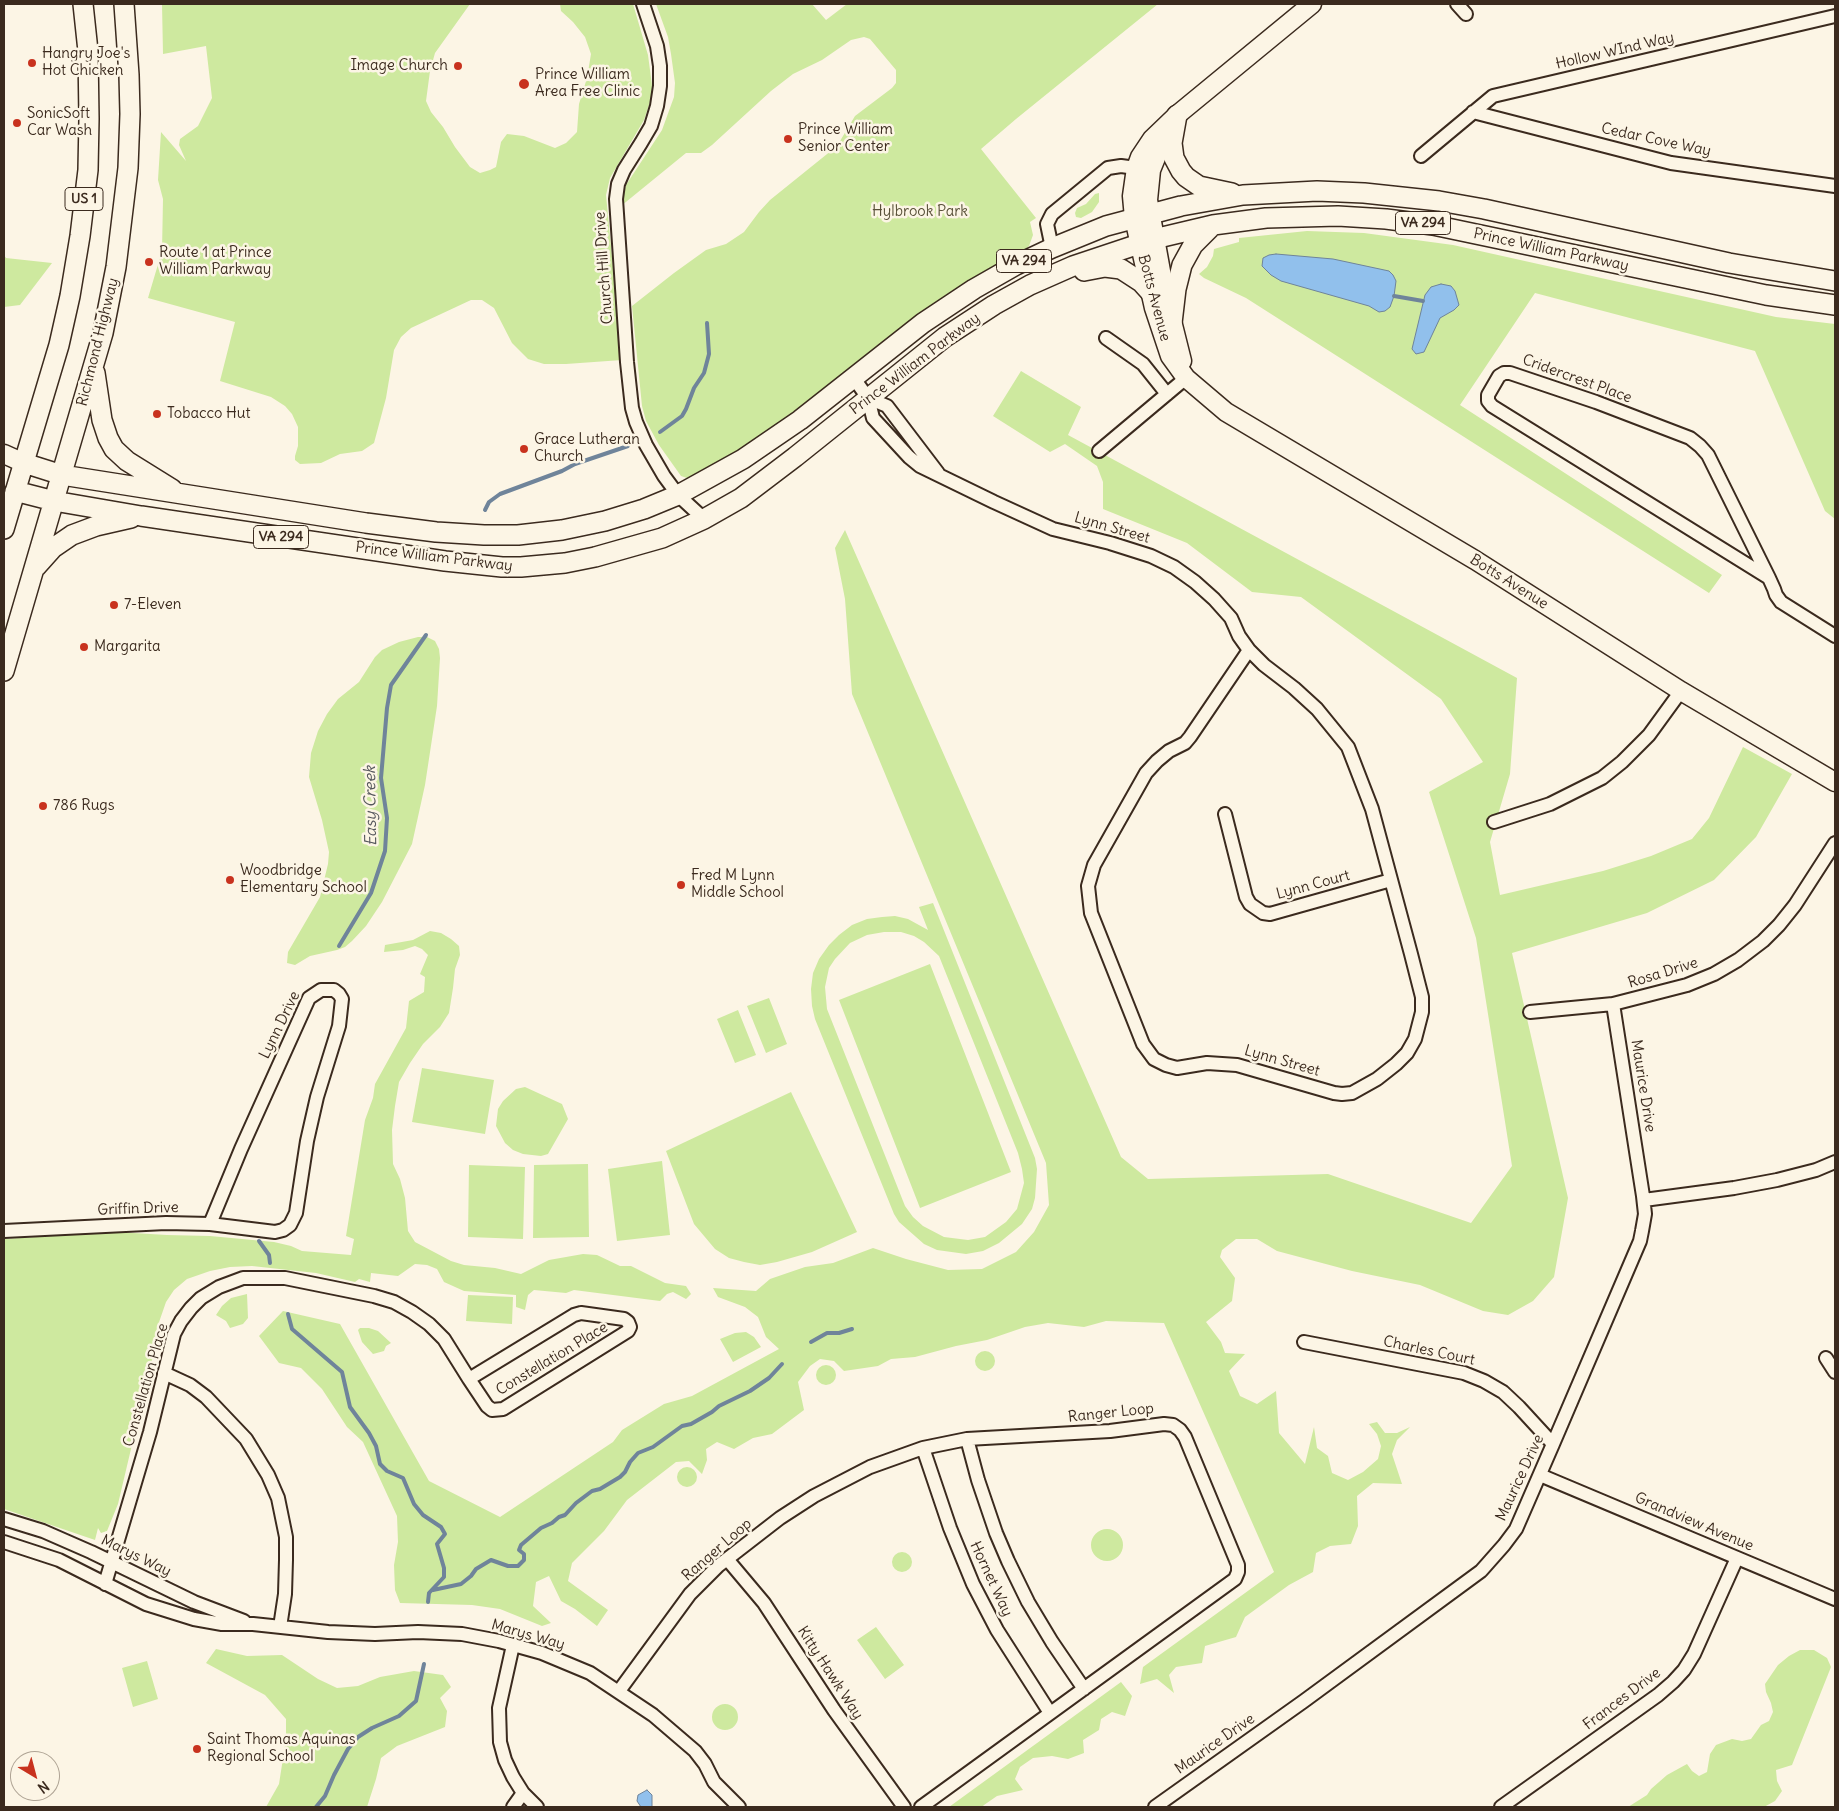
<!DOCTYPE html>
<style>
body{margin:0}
#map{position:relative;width:1839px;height:1811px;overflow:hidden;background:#fcf5e5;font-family:Delius,sans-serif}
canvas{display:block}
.frame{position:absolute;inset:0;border:5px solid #3b2a1e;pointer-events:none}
.north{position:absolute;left:10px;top:1751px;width:50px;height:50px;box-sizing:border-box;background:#fcf5e5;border:1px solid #afa495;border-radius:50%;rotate:143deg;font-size:14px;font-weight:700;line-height:20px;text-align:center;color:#3b2a1e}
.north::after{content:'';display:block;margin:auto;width:18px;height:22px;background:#c8321e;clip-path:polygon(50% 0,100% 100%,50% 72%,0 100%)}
</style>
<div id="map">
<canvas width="1839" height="1811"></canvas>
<div class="frame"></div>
<div class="north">N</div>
</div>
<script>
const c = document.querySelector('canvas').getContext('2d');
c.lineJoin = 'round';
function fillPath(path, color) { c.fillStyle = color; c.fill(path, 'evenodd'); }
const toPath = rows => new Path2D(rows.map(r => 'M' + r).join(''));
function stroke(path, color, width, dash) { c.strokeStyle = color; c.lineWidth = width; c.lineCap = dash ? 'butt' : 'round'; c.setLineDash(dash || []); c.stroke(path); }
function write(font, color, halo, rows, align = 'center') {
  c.font = font + ' Delius,sans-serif'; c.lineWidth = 5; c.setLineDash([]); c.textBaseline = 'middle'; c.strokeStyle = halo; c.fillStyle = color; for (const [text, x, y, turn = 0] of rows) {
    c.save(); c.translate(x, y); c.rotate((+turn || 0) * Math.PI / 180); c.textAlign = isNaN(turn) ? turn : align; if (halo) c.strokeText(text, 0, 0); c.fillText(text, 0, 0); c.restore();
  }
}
fillPath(toPath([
 [162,4,470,4,435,53,430,71,426,101,431,112,443,127,455,147,470,167,480,173,490,170,496,167,501,142,507,134,524,136,555,148,566,143,577,132,579,104,587,78,591,54,585,37,573,22,561,11,560,4,633,4,648,55,653,93,644,120,610,178,606,195,622,360,566,364,544,364,528,359,512,343,494,308,482,300,471,300,411,328,401,337,394,350,386,398,374,443,362,451,340,454,321,463,300,464,295,460,295,456,298,446,298,427,292,414,285,406,271,397,220,381,235,322,148,298,162,251,163,199,158,180,161,132,186,161,179,145,180,139,198,126,212,98,206,46,163,54],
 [656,4,812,4,826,20,847,4,1158,4,1016,119,981,149,1036,218,1030,222,1033,235,1029,246,1026,249,992,268,955,293,758,441,690,479,681,476,659,445,646,421,642,406,632,306,674,273,706,250,726,244,744,232,759,212,770,200,837,146,855,116,892,88,896,83,896,70,870,39,864,37,851,40,822,60,793,74,771,91,712,145,701,153,686,153,621,206,626,185,662,130,674,97,675,83,671,54,668,37],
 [1099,193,1099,202,1092,212,1081,218,1076,217,1075,213,1077,208,1086,204,1095,194],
 [1307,231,1364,233,1453,245,1776,317,1835,324,1835,519,1825,511,1755,351,1535,293,1460,405,1722,575,1709,593,1246,298,1204,278,1199,274,1207,267,1213,256,1214,249,1239,242,1239,238],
 [4,255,6,258,52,263,20,305,4,307],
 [1021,371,1081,407,1068,435,1517,678,1510,774,1490,842,1500,895,1603,871,1651,856,1692,839,1709,818,1743,747,1792,774,1756,837,1714,880,1647,913,1512,953,1568,1198,1554,1277,1533,1301,1508,1315,1483,1311,1420,1285,1352,1271,1277,1251,1257,1239,1236,1239,1222,1250,1220,1257,1235,1278,1232,1301,1206,1322,1221,1342,1225,1353,1245,1354,1229,1371,1240,1396,1257,1404,1276,1391,1279,1433,1305,1464,1314,1427,1317,1448,1328,1456,1332,1473,1348,1480,1363,1472,1378,1459,1381,1446,1377,1434,1369,1424,1377,1422,1385,1433,1397,1433,1410,1427,1397,1440,1392,1454,1402,1484,1373,1483,1357,1496,1358,1526,1351,1544,1330,1546,1316,1553,1313,1572,1289,1585,1245,1617,1236,1637,1205,1646,1202,1663,1176,1667,1169,1675,1174,1693,1157,1679,1140,1684,1143,1667,1274,1572,1164,1323,1106,1321,1084,1327,1048,1323,1025,1327,987,1340,956,1346,915,1357,891,1359,878,1366,844,1371,834,1361,820,1359,810,1366,798,1382,804,1410,772,1434,753,1438,734,1449,717,1442,706,1449,707,1460,702,1474,689,1461,676,1462,627,1500,604,1531,572,1563,568,1581,608,1610,597,1626,575,1609,561,1601,549,1576,536,1582,533,1606,551,1623,542,1626,500,1609,472,1605,400,1603,395,1590,394,1565,398,1542,397,1516,363,1442,347,1427,322,1389,301,1368,279,1363,259,1336,283,1311,340,1324,429,1481,500,1517,613,1442,622,1430,664,1404,692,1396,779,1349,766,1337,758,1317,745,1307,718,1297,713,1288,756,1291,770,1279,805,1267,833,1263,873,1248,906,1259,948,1270,982,1269,1016,1252,1034,1232,1049,1205,1046,1163,852,694,845,599,835,548,845,530,1121,1157,1148,1179,1328,1174,1471,1223,1512,1166,1476,938,1429,792,1483,762,1441,699,1301,597,1252,592,1187,543,1103,509,1103,482,1097,466,1065,444,1050,452,993,416],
 [418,637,427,637,435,641,439,649,440,658,437,706,425,785,412,844,382,902,366,926,352,941,345,947,337,950,310,956,295,965,287,963,288,952,320,897,328,864,329,852,322,820,309,777,311,753,318,731,327,714,338,699,359,682,375,657,382,650,399,642],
 [933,903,1035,1158,1037,1169,1035,1198,1032,1209,1022,1224,999,1243,983,1251,966,1254,937,1250,924,1244,899,1222,894,1214,815,1019,812,1006,811,989,813,973,819,959,829,945,839,935,852,925,867,919,882,917,895,916,908,919,928,930,919,907],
 [884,932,901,932,914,936,924,942,939,956,1018,1153,1022,1169,1024,1183,1017,1209,1006,1222,985,1237,968,1240,944,1237,923,1226,913,1217,905,1206,827,1009,825,987,829,968,835,959,850,943,867,935],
 [430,931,441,933,451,939,459,946,460,955,455,969,453,988,449,1013,440,1027,423,1044,410,1063,399,1082,395,1106,392,1130,393,1164,400,1179,405,1198,408,1231,415,1242,451,1261,464,1265,495,1268,521,1274,549,1260,583,1254,597,1255,620,1266,631,1266,665,1283,686,1286,691,1294,686,1299,673,1292,667,1294,660,1301,574,1290,566,1293,534,1290,528,1295,525,1310,516,1307,516,1295,464,1291,444,1282,437,1269,427,1265,415,1264,398,1276,371,1273,370,1282,359,1279,355,1282,316,1273,252,1266,230,1267,210,1271,187,1279,174,1290,166,1302,157,1328,152,1360,118,1504,107,1531,101,1533,98,1528,95,1540,4,1509,4,1239,116,1232,167,1235,210,1236,274,1242,291,1246,302,1251,351,1255,354,1239,346,1236,365,1120,373,1098,375,1084,406,1028,409,1001,424,992,425,977,420,974,428,955,422,949,415,946,403,950,384,952,385,945,413,940],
 [930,964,1011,1172,920,1208,839,1000],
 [769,998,787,1044,766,1053,747,1006],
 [738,1010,756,1055,735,1063,717,1019],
 [422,1068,494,1080,485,1134,412,1122],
 [525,1087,562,1104,568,1119,548,1154,541,1156,523,1154,513,1150,505,1143,496,1126,498,1109,503,1101,516,1089],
 [791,1092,857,1232,812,1252,777,1262,760,1265,744,1262,729,1258,715,1249,694,1224,666,1151],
 [662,1161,670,1235,617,1241,608,1169],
 [588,1164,589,1237,533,1238,534,1165],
 [469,1165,525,1167,523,1239,468,1237],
 [247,1294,248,1318,243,1324,230,1328,226,1321,216,1315,222,1306,231,1298],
 [468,1295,513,1297,512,1324,466,1321],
 [360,1328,369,1328,378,1331,391,1343,386,1346,384,1351,373,1354,362,1342,358,1330],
 [746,1332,754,1337,761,1347,733,1362,720,1339,735,1333],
 '975 1361a10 10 0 1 1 20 0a10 10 0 1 1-20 0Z',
 '816 1375a10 10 0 1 1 20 0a10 10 0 1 1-20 0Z',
 '677 1477a10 10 0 1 1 20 0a10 10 0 1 1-20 0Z',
 '1091 1545a16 16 0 1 1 32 0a16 16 0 1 1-32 0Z',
 '892 1562a10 10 0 1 1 20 0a10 10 0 1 1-20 0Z',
 [876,1627,904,1665,885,1679,857,1640],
 [216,1649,247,1656,282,1655,318,1679,337,1688,358,1686,380,1677,414,1671,443,1675,451,1687,440,1698,447,1711,445,1727,397,1746,381,1758,376,1779,367,1807,266,1807,279,1784,286,1739,286,1719,265,1695,206,1663],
 [1800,1650,1814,1650,1827,1658,1831,1667,1792,1765,1776,1770,1777,1781,1782,1791,1775,1801,1764,1807,1628,1807,1647,1795,1651,1789,1667,1775,1687,1764,1692,1771,1699,1776,1707,1772,1710,1754,1716,1745,1732,1739,1742,1741,1751,1739,1761,1725,1769,1721,1773,1712,1771,1703,1766,1692,1765,1684,1778,1665,1789,1656],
 [147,1661,158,1699,133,1707,122,1668],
 [1121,1682,1132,1696,1125,1716,1112,1712,1101,1719,1099,1730,1083,1740,1084,1753,1068,1759,1052,1756,1033,1758,1020,1767,1015,1779,1023,1790,997,1796,984,1805,982,1807,949,1807],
 '712 1717a13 13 0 1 1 26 0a13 13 0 1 1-26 0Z'
]), '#cee99f');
const water = toPath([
 [1276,254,1333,259,1389,271,1393,275,1396,281,1394,296,1390,307,1385,311,1379,312,1369,306,1281,281,1271,275,1262,266,1263,258,1269,255,1276,254],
 [1441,284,1451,286,1455,291,1459,305,1454,310,1440,318,1424,352,1416,354,1412,349,1425,295,1431,287,1441,284],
 [647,1790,652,1795,652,1807,641,1807,637,1801,638,1795,647,1790]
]);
fillPath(water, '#91c0ec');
stroke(water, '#6f849a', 1);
stroke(toPath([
 [1394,296,1423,301],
 [660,432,682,416,686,409,694,388,704,373,709,354,707,323],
 [485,510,489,502,500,494,562,471,575,464,628,446],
 [339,946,371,893,385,851,387,818,381,778,387,708,391,685,426,635],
 [259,1241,269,1255,270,1263],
 [288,1314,292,1329,342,1372,350,1407,369,1433,376,1446,380,1464,387,1471,403,1478,414,1504,423,1515,441,1527,445,1534,437,1544,444,1568,444,1577,429,1593,428,1602],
 [811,1342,827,1333,839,1333,852,1329],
 [433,1590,461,1584,471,1576,476,1569,491,1560,508,1566,518,1566,524,1560,524,1554,519,1550,521,1545,541,1528,552,1523,559,1517,565,1515,576,1503,592,1491,600,1489,620,1477,625,1472,630,1462,638,1453,653,1447,682,1426,691,1424,712,1412,719,1406,750,1391,769,1378,782,1364],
 [316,1807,325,1796,334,1775,348,1749,358,1737,372,1728,399,1716,416,1701,424,1664]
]), '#6f849a', 4);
const street = toPath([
 [643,4,657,46,660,66,660,86,657,106,651,126,641,143,624,170,618,184,616,199,627,362,632,408,636,422,646,445,664,476,678,495,704,519],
 [1457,4,1466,14],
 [1473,112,1671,163,1835,186],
 [1421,156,1493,96,1835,16],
 [1052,248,1047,224,1052,214,1108,168,1121,166,1136,168],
 [1106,338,1143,364,1167,394],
 [853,377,868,398,873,418,909,457,920,466,994,502,1053,529,1110,543,1151,556,1174,567,1195,582,1214,599,1231,618,1239,636,1249,650,1264,665,1294,688,1317,709,1348,747,1372,809,1411,954,1422,997,1422,1012,1415,1039,1407,1053,1396,1064,1377,1079,1352,1093,1342,1094,1334,1093,1237,1065,1207,1063,1177,1068,1166,1065,1154,1059,1143,1044,1091,913,1088,886,1094,865,1146,773,1157,761,1169,751,1185,743,1190,737,1249,650],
 [868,398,887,406,938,473],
 [1099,451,1186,378],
 [1769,578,1492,406,1488,401,1488,395,1499,376,1504,373,1510,373,1596,402,1690,438,1700,446,1708,455,1769,578,1774,589,1776,595,1781,602,1835,636],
 [1225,814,1246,897,1250,904,1263,913,1270,914,1391,880],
 [1494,822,1550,804,1602,778,1622,762,1649,735,1681,691],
 [1530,1012,1613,1004,1687,985,1714,974,1738,960,1763,941,1779,925,1795,905,1835,843],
 [1644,1200,1734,1188,1777,1180,1816,1170,1835,1162],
 [4,1231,166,1223,210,1224,275,1232,283,1230,290,1225,296,1213,307,1141,317,1097,339,1026,342,999,339,994,334,990,321,990,309,998,241,1149,210,1224],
 [581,1313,624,1319,628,1322,630,1327,628,1331,503,1409,492,1410,487,1406,469,1379,574,1315,581,1313],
 [1304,1342,1464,1373,1484,1381,1503,1392,1519,1407,1553,1444],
 [1826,1358,1835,1372],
 [164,1373,190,1385,206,1397,246,1439,268,1475,278,1498,286,1537,286,1560,285,1594,280,1627],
 [967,1439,978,1480,996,1533,1008,1561,1028,1602,1052,1642,1084,1689],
 [923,1448,950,1528,973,1584,997,1630,1050,1713],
 [1540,1475,1835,1599],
 [4,1519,43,1531,91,1552,194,1602,244,1621],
 [4,1542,59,1560,146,1604,194,1619,222,1624,253,1624,328,1632,375,1634,418,1632,462,1634,499,1641,542,1653,590,1673,653,1715,695,1751,705,1764,714,1782,739,1807],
 [727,1559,764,1603,834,1710,904,1807],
 [105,1584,150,1432,174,1334,181,1321,191,1308,201,1298,219,1287,243,1278,285,1278,374,1296,394,1302,412,1312,429,1324,444,1339,469,1379],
 [513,1645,499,1708,500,1742,505,1760,513,1777,523,1793,537,1807],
 [619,1691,690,1594,718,1566,780,1518,814,1496,870,1467,923,1448,967,1439,1110,1431,1164,1424,1173,1425,1180,1430,1185,1437,1238,1565,1238,1572,1235,1579,921,1807],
 [513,1807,523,1793],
 [1155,1807,1304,1701,1481,1571,1504,1545,1516,1529,1553,1444,1640,1241,1642,1231,1645,1214,1643,1196,1613,1004],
 [1501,1807,1658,1695,1673,1682,1684,1670,1694,1654,1737,1558]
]);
const secondary = toPath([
 [1312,4,1177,115,1152,139,1140,157,1136,168,1132,196,1134,218,1154,308,1170,356,1186,378,1226,412,1475,560,1681,691,1835,782],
 [1166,133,1151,170,1148,200,1165,293,1182,361],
 [4,454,24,463]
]);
const primary = toPath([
 [1177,115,1172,143,1174,158,1181,171,1186,177,1199,186,1232,193],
 [1084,271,1105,267,1121,269,1141,282,1150,292],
 [1172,323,1176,289,1182,265,1193,245,1213,225],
 [95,373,102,420,108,438,114,449,127,461,172,489],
 [24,463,62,475,366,523,436,532,484,535,518,535,562,530,605,521,644,509,678,495,743,459,800,420,923,323,974,289,1016,265,1052,248,1106,226,1181,206,1243,195,1317,191,1364,193,1439,201,1484,209,1729,263,1835,281],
 [15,491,54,501,141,516,445,561,502,567,521,567,565,563,595,557,662,538,704,519,741,498,795,457,945,337,994,305,1030,285,1073,266,1154,239,1213,225,1266,218,1338,216,1386,219,1433,225,1766,295,1835,305],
 [4,529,59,345,70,296,80,236,88,170,89,119,88,51,83,4],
 [36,567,53,548,72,535,96,526,131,518],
 [4,671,103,333,116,267,128,168,130,114,129,75,124,4]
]);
stroke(street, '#3b2a1e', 16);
stroke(secondary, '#3b2a1e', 21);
stroke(primary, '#3b2a1e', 22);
stroke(street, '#fcf5e5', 12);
stroke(secondary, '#fcf5e5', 18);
stroke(primary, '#fcf5e5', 19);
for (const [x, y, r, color] of [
 [32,63,5,"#c8321e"],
 [458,66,5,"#c8321e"],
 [524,84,6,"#c8321e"],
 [17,123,5,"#c8321e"],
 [788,139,5,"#c8321e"],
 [149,262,5,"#c8321e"],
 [157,414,5,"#c8321e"],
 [524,449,5,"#c8321e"],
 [114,605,5,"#c8321e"],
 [84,647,5,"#c8321e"],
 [43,806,5,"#c8321e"],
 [230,880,5,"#c8321e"],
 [681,885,5,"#c8321e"],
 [197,1749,5,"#c8321e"]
]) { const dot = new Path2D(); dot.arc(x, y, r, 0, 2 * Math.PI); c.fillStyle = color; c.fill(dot); stroke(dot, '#fcf5e5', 2); }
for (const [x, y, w] of [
 [84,199,38],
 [1423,223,55],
 [1024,261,55],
 [281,537,55]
]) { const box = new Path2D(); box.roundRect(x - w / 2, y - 11.5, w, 23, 4); c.fillStyle = '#fcf5e5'; c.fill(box); stroke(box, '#3b2a1e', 1); }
write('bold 14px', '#3b2a1e', null, [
 ["US 1",84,199],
 ["VA 294",1423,223],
 ["VA 294",1024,261],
 ["VA 294",281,537]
]);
write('15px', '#3b2a1e', '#fcf5e5', [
 ["Hollow WInd Way",1615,51,-13],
 ["Cedar Cove Way",1656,140,12],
 ["Prince William Parkway",1551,250,12],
 ["Church Hill Drive",604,268,-94],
 ["Botts Avenue",1154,298,75],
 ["Richmond Highway",98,342,-76],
 ["Prince William Parkway",915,364,-37],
 ["Cridercrest Place",1577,379,20],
 ["Lynn Street",1112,528,16],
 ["Prince William Parkway",434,557,7],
 ["Botts Avenue",1509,582,32],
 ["Lynn Court",1313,885,-15],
 ["Rosa Drive",1663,973,-17],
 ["Lynn Drive",280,1025,-64],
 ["Lynn Street",1282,1061,16],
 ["Maurice Drive",1643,1086,81],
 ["Griffin Drive",138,1209,-2],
 ["Charles Court",1429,1351,12],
 ["Constellation Place",552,1359,-31],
 ["Constellation Place",146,1385,-74],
 ["Ranger Loop",1111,1413,-6],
 ["Maurice Drive",1520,1478,-65],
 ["Grandview Avenue",1694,1522,23],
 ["Ranger Loop",717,1550,-41],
 ["Marys Way",136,1556,26],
 ["Hornet Way",991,1579,65],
 ["Marys Way",528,1635,16],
 ["Kitty Hawk Way",830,1673,57],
 ["Frances Drive",1622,1699,-37],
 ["Maurice Drive",1215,1744,-35]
]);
write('15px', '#3b2a1e', '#fcf5e5', [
 ["Hangry Joe's",42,54],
 ["Hot Chicken",42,71],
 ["Image Church",448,66,"right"],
 ["Prince William",535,75],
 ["Area Free Clinic",535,92],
 ["SonicSoft",27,114],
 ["Car Wash",27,131],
 ["Prince William",798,130],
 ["Senior Center",798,147],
 ["Route 1 at Prince",159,253],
 ["William Parkway",159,270],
 ["Tobacco Hut",167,414],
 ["Grace Lutheran",534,440],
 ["Church",534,457],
 ["7-Eleven",124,605],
 ["Margarita",94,647],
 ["786 Rugs",53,806],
 ["Woodbridge",240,871],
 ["Elementary School",240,888],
 ["Fred M Lynn",691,876],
 ["Middle School",691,893],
 ["Saint Thomas Aquinas",207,1740],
 ["Regional School",207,1757]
], 'left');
write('15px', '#585038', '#fcf5e5', [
 ["Hylbrook Park",920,212]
]);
write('italic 16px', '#55575c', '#fcf5e5', [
 ["Easy Creek",371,806,-91]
]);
</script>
